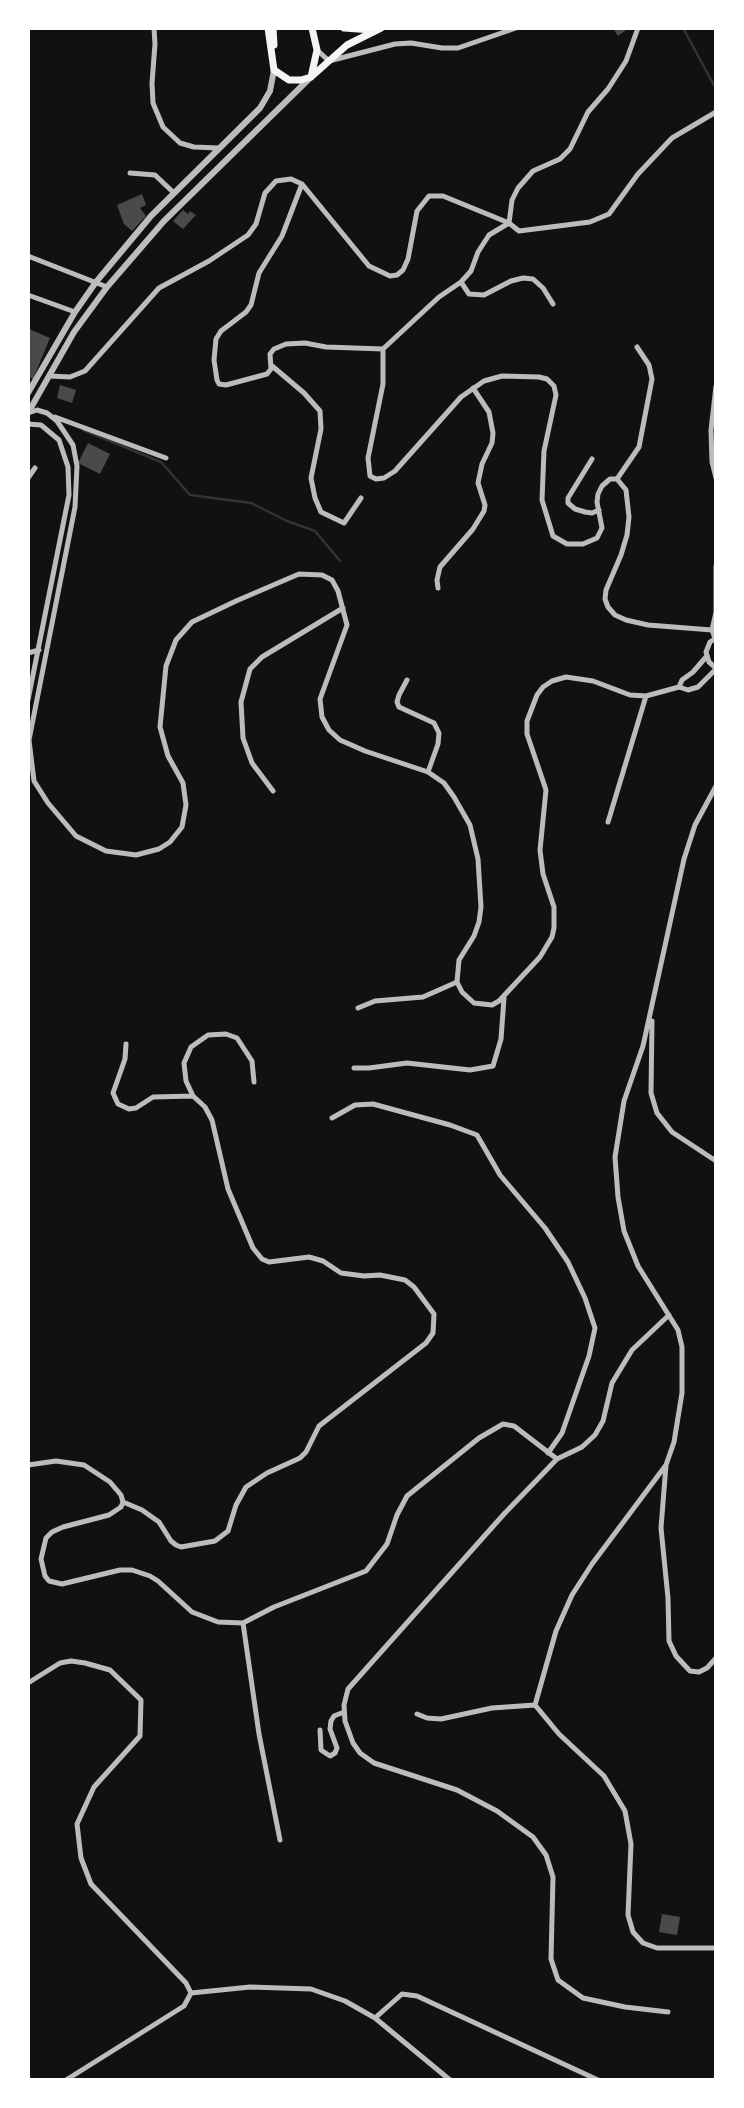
<!DOCTYPE html>
<style>
body{margin:0}
#map{position:relative;width:744px;height:2108px;overflow:hidden;background:#111;font-family:Roboto,sans-serif}
canvas{display:block}
.frame{position:absolute;inset:0;border:30px solid #fff;pointer-events:none}
</style>
<div id="map">
<canvas width="744" height="2108"></canvas>
<div class="frame"></div>
</div>
<script>
const c = document.querySelector('canvas').getContext('2d');
c.lineJoin = 'round';
const toPath = rows => new Path2D(rows.map(r => 'M' + r).join(''));
function stroke(path, color, width, dash) { c.strokeStyle = color; c.lineWidth = width; c.lineCap = dash ? 'butt' : 'round'; c.setLineDash(dash || []); c.stroke(path); }
function fillPath(path, color) { c.fillStyle = color; c.fill(path, 'evenodd'); }
stroke(toPath([
 [683,28,716,89],
 [83,430,161,462,190,495,251,503,287,521,315,531,340,561]
]), '#333', 2.5);
fillPath(toPath([
 [613,28,629,28,618,36],
 [142,194,146,205,140,208,146,216,132,231,124,224,117,205],
 [183,210,188,214,190,211,196,215,183,229,173,221],
 [29,329,50,338,33,379,28,376],
 [60,385,76,390,72,403,57,398],
 [88,443,110,454,100,474,78,463],
 [662,1914,680,1917,677,1935,659,1932]
]), '#4a4a4a');
stroke(toPath([
 [154,28,155,44,152,83,153,103,163,127,180,143,194,147,218,148],
 [317,50,329,61,395,44,411,43,442,48,458,48,516,28],
 [130,173,155,175,174,193],
 [302,184,282,236,259,273,251,305,246,312,221,331,216,339,214,360,217,380,219,384,226,385,267,374,271,369,270,354,274,349,286,344,305,343,326,347,383,349],
 [509,223,512,200,518,188,533,171,560,159,570,149,588,112,608,89,626,61,638,28],
 [28,256,107,287],
 [461,282,469,294,484,295,511,281,523,278,533,279,543,288,553,304],
 [28,295,75,312],
 [383,349,383,384,368,458,370,476,376,479,384,478,395,471,461,397,484,381,502,376,539,377,547,379,554,386,556,395,544,451,542,500,553,536,567,544,583,544,597,538,602,528,597,502,598,494,602,486,610,479,617,479,626,490,629,517,627,535,621,555,606,590,605,599,608,607,615,615,626,620,648,625,712,630],
 [383,349,439,297,461,282,471,271,478,252,489,235,509,223],
 [271,365,304,393,320,411,321,429,311,478,315,498,321,512,344,523,361,498],
 [50,376,70,377,85,371,159,288,209,261,248,235,256,224,265,193,276,181,291,179,302,184,369,266,390,276,397,275,403,270,408,259,417,211,429,196,443,196,509,223,519,231,590,222,609,214,638,174,672,138,716,112],
 [716,386,711,430,712,462,716,478],
 [28,413,37,410,47,413,57,421,73,445,77,466,75,507,29,740,34,781,48,803,76,836,106,851,136,855,159,849,170,842,182,827,186,805,183,783,168,756,160,727,166,666,176,640,192,622,236,601,299,574,322,575,332,580,338,591,347,625,320,699,322,717,329,730,340,740,365,751,428,772,444,783,454,797,470,825,478,859,481,907,479,922,474,936,459,960,457,982,462,992,474,1003,492,1005,499,1001,540,957,552,937,554,928,554,907,543,874,540,850,546,790,527,734,527,721,537,695,543,687,552,681,566,677,593,681,630,695,646,696,679,687,688,690,698,687,716,669],
 [55,417,166,458],
 [28,424,41,425,59,440,68,467,69,495,28,700],
 [592,459,568,498,568,503,575,509,585,512,592,513,599,510],
 [28,478,35,468],
 [617,479,639,447,652,379,649,365,637,347],
 [438,588,437,580,440,567,473,529,484,511,485,505,478,483,482,464,492,443,493,433,489,412,473,388],
 [715,638,712,630,716,612,716,566],
 [716,638,710,642,706,652,709,662,716,668],
 [28,653,39,650],
 [407,680,399,695,397,702,399,707,434,723,439,733,438,744,428,772],
 [679,687,682,680,693,672,706,657],
 [716,786,695,825,684,859,643,1046,624,1101,615,1157,618,1197,624,1231,638,1266,678,1330,682,1347,682,1393,674,1442,666,1465,661,1528,668,1598,669,1641,676,1656,690,1671,699,1672,707,1668,716,1658],
 [273,791,252,763,243,738,241,702,250,669,262,657,343,608],
 [608,822,646,696],
 [358,1008,375,1001,423,997,457,982],
 [652,1021,651,1093,657,1113,672,1132,716,1161],
 [126,1044,125,1059,113,1093,118,1104,129,1109,136,1108,153,1097,193,1096],
 [354,1068,369,1068,407,1063,470,1070,493,1066,501,1039,504,998],
 [332,1118,355,1105,373,1104,450,1125,477,1135,500,1175,545,1228,568,1262,585,1298,595,1328,589,1356,562,1433,548,1453],
 [28,1465,56,1461,84,1465,110,1482,121,1495,123,1502],
 [666,1465,592,1564,572,1595,556,1631,535,1705,559,1734,604,1776,625,1811,631,1844,628,1915,633,1932,643,1943,657,1948,716,1948],
 [123,1502,142,1510,159,1522,171,1541,176,1545,181,1547,215,1541,228,1531,236,1505,246,1487,267,1473,300,1458,306,1452,319,1426,426,1343,433,1333,434,1314,414,1287,405,1280,380,1275,364,1276,341,1273,323,1261,309,1257,269,1262,262,1259,253,1248,228,1189,212,1120,205,1107,193,1096,186,1081,184,1063,191,1047,208,1035,226,1034,237,1038,252,1061,254,1082],
 [123,1502,121,1507,109,1515,63,1527,52,1532,46,1538,41,1559,45,1576,49,1581,62,1584,120,1570,132,1570,150,1576,158,1581,192,1612,218,1622,243,1623,274,1607,366,1571,387,1544,397,1515,407,1496,479,1438,503,1424,514,1426,557,1459],
 [243,1623,259,1734,280,1840],
 [28,1683,60,1663,71,1661,85,1663,110,1670,141,1700,140,1736,94,1787,77,1824,81,1858,91,1884,186,1983,191,1993,250,1987,311,1989,345,2001,375,2018,450,2080],
 [417,1714,427,1718,441,1719,492,1708,535,1705],
 [320,1730,321,1750,330,1756,335,1753,337,1748,330,1729,331,1721,334,1716,344,1712],
 [668,2012,625,2007,583,1998,558,1980,551,1959,553,1877,546,1855,533,1837,497,1811,457,1790,374,1763,360,1753,353,1743,345,1721,344,1705,348,1689,504,1514,557,1459,582,1447,595,1435,603,1421,612,1383,632,1350,669,1315],
 [375,2018,402,1994,417,1996,598,2080],
 [66,2080,184,2006,191,1993]
]), '#bcbcbc', 5);
stroke(toPath([
 [28,393,75,312,96,282,151,216,260,108,270,91,274,70],
 [28,413,74,332,107,287,164,221,311,77]
]), '#bcbcbc', 6);
stroke(toPath([
 [268,28,274,70],
 [273,28,274,45],
 [344,28,372,30],
 [274,70,289,80,301,80,311,77,347,45,381,28],
 [311,77,317,50,312,28]
]), '#f5f5f5', 7);
</script>
